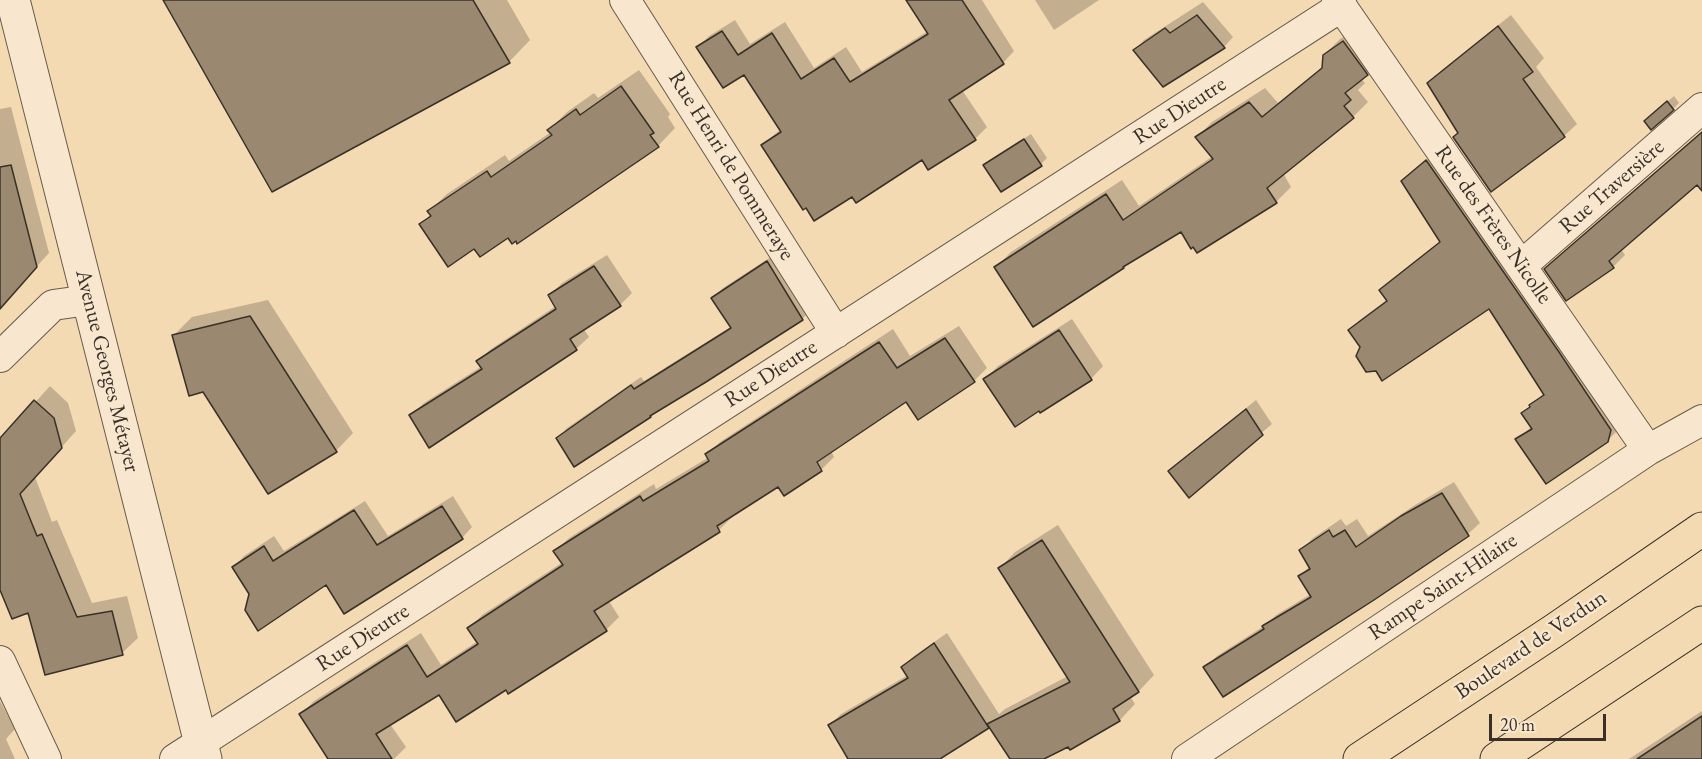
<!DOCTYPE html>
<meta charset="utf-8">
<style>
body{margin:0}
#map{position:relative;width:1702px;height:759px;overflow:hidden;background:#f4dab3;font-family:"EB Garamond",serif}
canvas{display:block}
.scale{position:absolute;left:1489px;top:714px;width:117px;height:27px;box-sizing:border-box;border:3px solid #393127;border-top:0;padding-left:8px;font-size:18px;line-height:21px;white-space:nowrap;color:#393127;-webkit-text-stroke:4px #f8e7ce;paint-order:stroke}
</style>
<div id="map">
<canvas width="1702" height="759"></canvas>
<div class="scale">20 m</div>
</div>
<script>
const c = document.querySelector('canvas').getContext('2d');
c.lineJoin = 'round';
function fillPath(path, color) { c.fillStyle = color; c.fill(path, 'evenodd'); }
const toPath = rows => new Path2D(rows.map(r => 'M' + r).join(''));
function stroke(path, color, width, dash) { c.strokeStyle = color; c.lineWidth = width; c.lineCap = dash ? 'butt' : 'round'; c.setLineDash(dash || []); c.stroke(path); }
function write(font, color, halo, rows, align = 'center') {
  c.font = font + ' "EB Garamond",serif'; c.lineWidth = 4.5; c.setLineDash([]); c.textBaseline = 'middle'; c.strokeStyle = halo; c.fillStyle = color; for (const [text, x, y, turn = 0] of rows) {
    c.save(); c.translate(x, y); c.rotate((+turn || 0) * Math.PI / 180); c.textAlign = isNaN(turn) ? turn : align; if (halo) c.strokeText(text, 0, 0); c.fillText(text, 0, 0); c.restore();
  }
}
fillPath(toPath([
 [164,0,507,0,530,40,509,62],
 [942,0,982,0,1014,51,1003,63,962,90,987,127,975,139,922,158,852,195,762,145,781,129,744,73,698,47,709,36,735,20,750,44,785,22,814,68,846,47,862,72,928,31],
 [1035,0,1099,0,1054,30],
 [1203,2,1233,37,1224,47,1135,50,1144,40],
 [1511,15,1544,58,1536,67,1577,124,1564,136,1460,132,1429,83,1442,70],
 [1361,27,1382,59,1361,79,1365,83,1358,90,1368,102,1353,117,1283,173,1291,187,1276,202,1181,230,996,267,1011,252,1122,180,1139,206,1213,156,1197,137,1212,122,1265,88,1278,103,1324,66,1324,55,1340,39],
 [639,70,670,114,668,117,675,128,658,146,508,236,475,247,421,224,431,214,429,211,447,194,505,155,509,161,551,132,549,130,567,112,594,93,598,98],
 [1674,96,1679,103,1673,109,1652,115],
 [11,107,49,253,0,307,0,109],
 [1702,132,1702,189,1697,183,1621,249,1625,255,1613,267,1558,257],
 [1031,134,1047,158,1041,164,985,166,992,160],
 [1438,150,1618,430,1607,441,1517,440,1532,426,1523,413,1544,393,1489,306,1362,347,1350,330,1361,319,1388,299,1381,291,1392,280,1441,241,1403,181],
 [777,253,812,309,802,319,656,410,650,416,558,438,567,428,641,377,644,381,732,326,713,298,723,288],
 [607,255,632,293,620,305,583,328,589,337,576,349,411,415,424,403,482,366,478,361,491,349,556,306,550,295,562,283],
 [268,300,353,433,336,451,174,335,192,317],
 [1072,319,1103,366,1091,379,985,379,998,366],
 [959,326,987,368,974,381,907,400,831,451,834,457,821,470,778,485,731,515,732,517,719,530,609,601,619,617,606,630,506,687,439,693,390,724,406,747,394,759,329,759,301,714,314,701,421,633,441,665,478,641,469,628,482,615,563,562,555,551,569,538,654,484,656,489,709,457,707,455,720,442,893,329,910,356],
 [50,386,68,403,76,431,35,477,52,522,57,520,92,603,127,596,138,638,122,653,29,611,0,586,0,441],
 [1256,400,1272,424,1189,495,1170,471,1180,462],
 [1454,482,1480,523,1468,534,1314,637,1205,668,1217,656,1267,624,1276,615,1311,594,1300,576,1310,566,1301,550,1313,538,1341,519,1346,526,1357,519,1368,536,1415,505],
 [453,496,472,527,462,538,326,583,251,594,234,567,244,556,274,536,284,551,365,501,388,536],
 [1058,525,1154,675,1139,691,1130,696,1135,704,1120,720,1071,748,1069,745,1041,759,1011,759,990,725,938,759,849,759,830,725,841,714,908,675,903,667,914,656,947,633,999,714,1005,709,1068,676,1000,568,1015,552],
 [0,701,15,729,6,739,15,759,0,759],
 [1702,711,1702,759,1629,759]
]), '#0003');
const building = toPath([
 [163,0,473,0,510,63,272,192,163,0],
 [906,0,962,0,1004,64,949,100,976,140,928,170,922,160,856,203,852,197,814,221,806,208,803,210,761,145,781,132,744,75,723,88,696,47,722,31,738,55,772,33,801,79,834,58,850,82,928,34,906,0],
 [1197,15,1225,48,1163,87,1133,50,1165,28,1170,33,1197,15],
 [1498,26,1533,72,1523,79,1565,137,1491,192,1453,137,1458,133,1427,83,1498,26],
 [1343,41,1368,75,1345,93,1351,100,1344,106,1354,118,1267,188,1277,203,1197,253,1193,247,1191,249,1181,232,1123,267,1124,268,1033,327,994,267,1106,194,1123,220,1213,159,1195,137,1249,102,1262,117,1322,68,1323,55,1343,41],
 [621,86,654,133,650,135,659,147,517,244,516,241,512,244,508,238,480,257,474,249,448,267,419,224,431,216,427,211,487,171,491,177,552,135,547,130,576,109,580,115,621,86],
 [1667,101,1674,110,1651,130,1644,121,1667,101],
 [1702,132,1702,191,1697,185,1609,261,1614,268,1566,301,1544,269,1702,132],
 [1024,139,1042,166,1001,192,983,165,1024,139],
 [1426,160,1559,352,1611,430,1608,442,1546,484,1515,439,1532,429,1521,413,1530,407,1529,405,1544,395,1489,309,1382,381,1376,371,1366,372,1356,356,1360,347,1348,330,1387,301,1379,290,1440,242,1401,181,1426,160],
 [11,165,37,267,0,309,0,167,11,165],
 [767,261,803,320,706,382,650,416,651,417,574,467,556,438,631,385,634,389,731,328,711,298,767,261],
 [594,266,621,306,570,339,577,350,429,448,409,415,482,369,476,361,556,309,548,295,594,266],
 [250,316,337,452,268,494,203,392,189,396,172,335,250,316],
 [1059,330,1092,380,1040,413,1039,411,1015,427,983,379,1059,330],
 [945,338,975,382,918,420,906,402,817,462,822,471,784,496,778,487,717,526,720,532,594,611,607,631,508,694,506,690,456,722,439,695,376,734,392,759,328,759,299,714,407,645,427,677,478,644,467,628,563,565,553,551,640,496,643,501,709,461,705,454,879,342,897,368,945,338],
 [34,400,54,418,62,448,20,494,37,536,42,534,77,617,112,611,123,655,45,675,28,613,12,619,0,590,0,438,34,400],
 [1246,409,1263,435,1189,498,1168,471,1246,409],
 [1442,493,1469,536,1374,600,1223,697,1203,667,1264,629,1262,626,1311,597,1298,576,1310,569,1299,550,1329,530,1333,537,1345,530,1356,547,1401,516,1442,493],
 [442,506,463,539,344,614,326,585,258,631,245,610,249,594,232,567,264,546,273,561,354,510,377,545,442,506],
 [1042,540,1139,692,1113,709,1120,721,1070,750,1068,747,1044,759,1010,759,987,724,1070,682,998,568,1042,540],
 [934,643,989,728,940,759,848,759,828,725,908,678,901,667,934,643],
 [1702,716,1702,759,1637,759,1702,716]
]);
fillPath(building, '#9a8970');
stroke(building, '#393127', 1.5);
const minor = toPath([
 [625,0,836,333],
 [1337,0,1648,450],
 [1521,266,1702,108],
 [0,357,53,305,89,300],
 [0,661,46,759],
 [175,759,1342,6],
 [1187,759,1648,450,1702,420]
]);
const tertiary = toPath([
 [13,0,205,759]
]);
const primary = toPath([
 [1360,759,1555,630,1702,529],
 [1497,759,1702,623]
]);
stroke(minor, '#685b4a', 32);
stroke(tertiary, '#685b4a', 35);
stroke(primary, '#393127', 35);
stroke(minor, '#f8e7ce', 30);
stroke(tertiary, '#f8e7ce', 33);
stroke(primary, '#f4dab3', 33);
write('22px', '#393127', '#f8e7ce', [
 ["Rue Dieutre",1180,111,-33],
 ["Rue Henri de Pommeraye",731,166,58],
 ["Rue Traversière",1612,187,-41],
 ["Rue des Frères Nicolle",1493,225,55],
 ["Avenue Georges Métayer",107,371,76],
 ["Rue Dieutre",771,374,-33],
 ["Rampe Saint-Hilaire",1443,587,-34],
 ["Rue Dieutre",363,638,-33],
 ["Boulevard de Verdun",1531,645,-34]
]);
</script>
